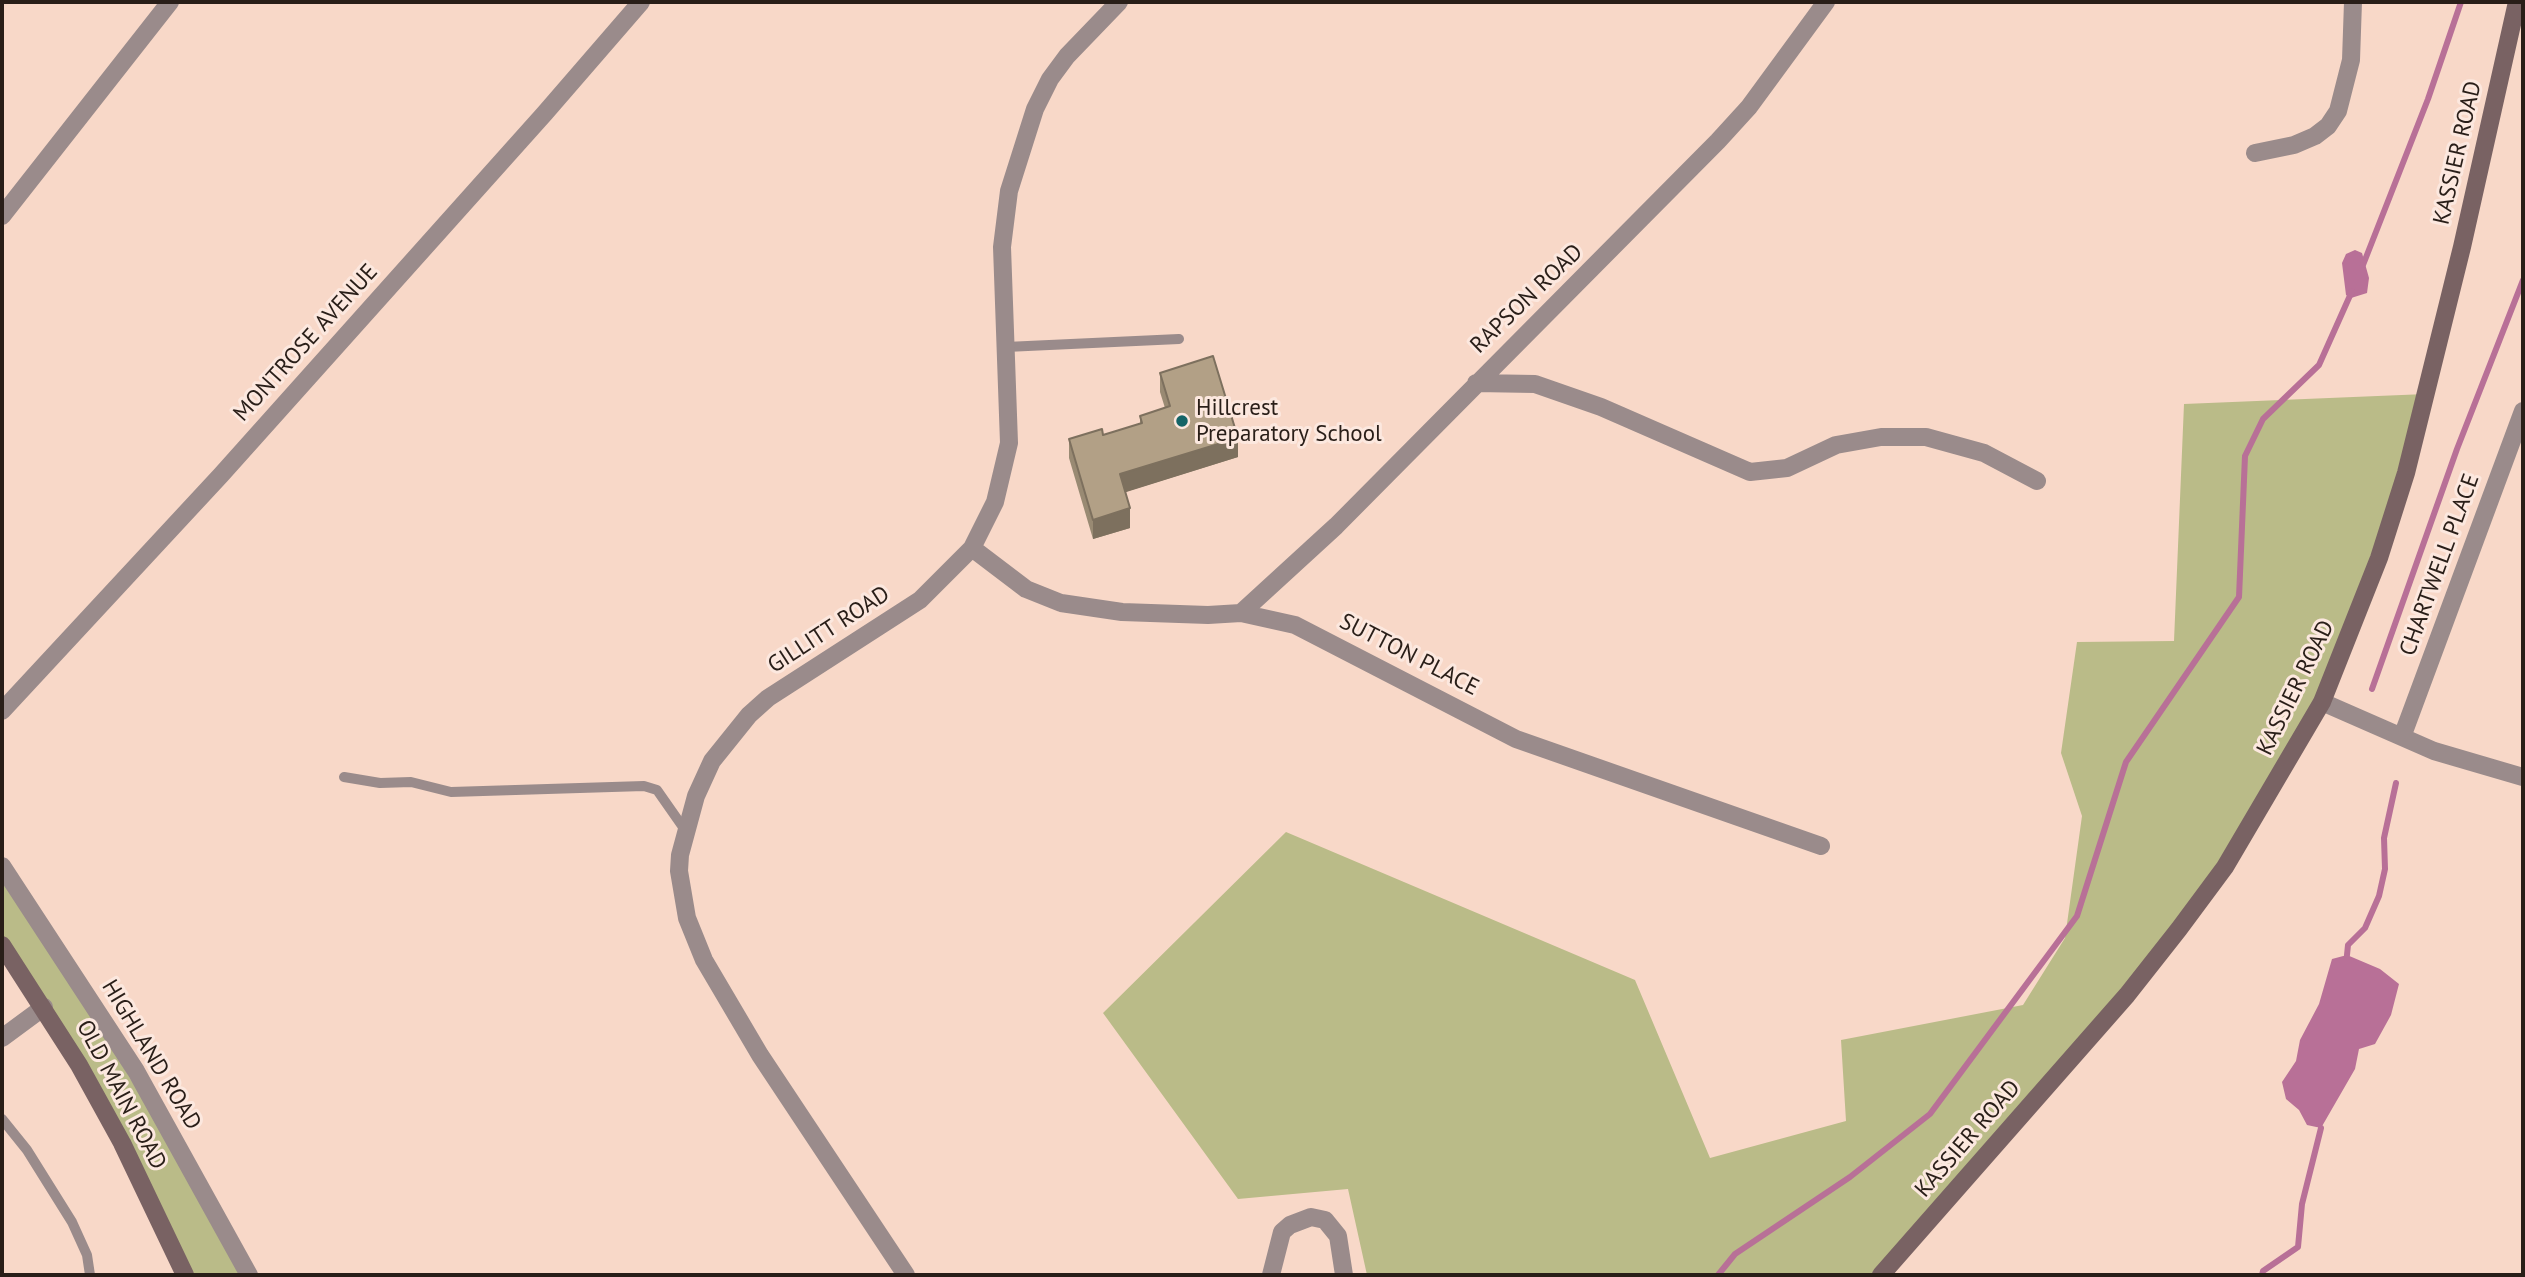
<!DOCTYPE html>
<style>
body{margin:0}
#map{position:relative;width:2525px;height:1277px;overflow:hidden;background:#f8d8c8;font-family:"PT Sans",sans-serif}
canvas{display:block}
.frame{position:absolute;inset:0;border:4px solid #291e18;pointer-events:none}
</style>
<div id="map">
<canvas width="2525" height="1277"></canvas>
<div class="frame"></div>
</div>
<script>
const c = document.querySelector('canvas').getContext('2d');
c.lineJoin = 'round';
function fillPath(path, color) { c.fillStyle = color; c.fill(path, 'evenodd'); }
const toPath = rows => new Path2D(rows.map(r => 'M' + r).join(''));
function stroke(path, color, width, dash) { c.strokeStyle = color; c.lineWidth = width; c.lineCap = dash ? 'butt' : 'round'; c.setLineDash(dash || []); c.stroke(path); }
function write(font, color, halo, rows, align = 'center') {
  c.font = font + ' "PT Sans",sans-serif'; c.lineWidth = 6; c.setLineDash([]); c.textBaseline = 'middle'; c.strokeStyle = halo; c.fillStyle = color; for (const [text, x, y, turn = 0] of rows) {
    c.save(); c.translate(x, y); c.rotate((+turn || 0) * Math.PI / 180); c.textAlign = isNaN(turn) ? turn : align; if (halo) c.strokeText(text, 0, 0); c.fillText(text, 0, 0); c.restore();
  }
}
fillPath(toPath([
 [2426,394,2353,627,2225,867,1881,1275,1367,1275,1348,1189,1238,1199,1103,1013,1286,832,1635,980,1710,1158,1846,1121,1841,1040,2023,1005,2065,938,2082,816,2061,753,2077,642,2174,641,2184,404],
 [2,866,249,1275,185,1275,122,1143,2,945]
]), '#babb88');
fillPath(toPath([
 [2355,250,2362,253,2369,278,2367,293,2351,298,2346,295,2342,263,2346,254],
 [2347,955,2380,969,2399,984,2391,1015,2375,1044,2359,1049,2355,1069,2321,1128,2307,1125,2299,1110,2286,1099,2282,1082,2296,1061,2300,1040,2319,1004,2332,959]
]), '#b87097');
stroke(toPath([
 [2363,265,2428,99,2461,2],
 [2372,689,2457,449,2523,280],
 [2347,955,2348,945,2365,928,2379,896,2385,869,2384,838,2396,783],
 [1718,1275,1735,1254,1850,1177,1930,1114,2077,916,2126,762,2239,597,2245,456,2263,419,2319,365,2352,291],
 [2262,1275,2263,1271,2298,1247,2302,1204,2321,1128]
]), '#b87097', 6);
stroke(toPath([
 [1006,347,1179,339],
 [344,777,380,783,411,782,451,792,644,786,657,790,685,830],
 [2,1119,27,1150,72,1222,87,1255,90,1275]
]), '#9a8b8b', 10);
stroke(toPath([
 [2255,153,2294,145,2315,136,2328,126,2338,111,2351,60,2353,2],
 [2,216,170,2],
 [1476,383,1535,384,1601,407,1750,472,1787,468,1836,445,1881,437,1926,437,1984,453,2037,481],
 [972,548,1026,589,1061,603,1122,612,1208,615,1241,613,1295,625,1516,739,1821,846],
 [1241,613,1336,526,1718,141,1749,107,1826,2],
 [2322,702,2434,751,2523,777],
 [2,711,221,475,545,113,641,2],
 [2402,737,2523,411],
 [2,866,136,1071,249,1275],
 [2,1038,44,1007],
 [906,1275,760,1055,704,960,687,918,679,871,680,855,696,796,712,761,749,715,768,698,920,600,972,548,995,502,1009,443,1002,247,1009,191,1035,109,1050,79,1067,56,1119,2],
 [1271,1275,1282,1232,1290,1225,1311,1217,1325,1220,1338,1236,1344,1275]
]), '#9a8b8b', 18);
stroke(toPath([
 [2,945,79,1065,122,1143,185,1275],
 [1881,1275,2127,995,2179,929,2225,867,2322,702,2379,558,2406,473,2462,247,2517,2]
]), '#796263', 18);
fillPath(toPath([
 [1160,373,1238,457,1125,492,1130,528,1093,539,1069,458,1069,439,1103,435,1140,424,1140,416,1165,408,1160,392]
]), '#998a73');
fillPath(toPath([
 [1238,438,1238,457,1120,494,1120,474],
 [1130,508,1130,528,1093,539,1093,520]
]), '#7d705e');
const building = toPath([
 [1213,356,1238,438,1120,474,1130,508,1093,520,1069,439,1102,429,1103,435,1142,423,1140,416,1170,406,1160,373,1213,356]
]);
fillPath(building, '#b2a086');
stroke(building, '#7d705e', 2);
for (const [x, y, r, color] of [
 [1182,421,7,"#156467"]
]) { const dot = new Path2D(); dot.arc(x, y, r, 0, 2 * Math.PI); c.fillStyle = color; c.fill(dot); stroke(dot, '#fce8df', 2.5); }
write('23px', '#291e18', '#fce8df', [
 ["KASSIER ROAD",2458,153,-77],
 ["RAPSON ROAD",1527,299,-44],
 ["MONTROSE AVENUE",306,343,-48],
 ["CHARTWELL PLACE",2440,565,-70],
 ["GILLITT ROAD",829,630,-33],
 ["SUTTON PLACE",1409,655,27],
 ["KASSIER ROAD",2296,688,-64],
 ["HIGHLAND ROAD",151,1055,59],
 ["OLD MAIN ROAD",121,1095,62],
 ["KASSIER ROAD",1968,1139,-49]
]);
write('23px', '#291e18', '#fce8df', [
 ["Hillcrest",1196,408],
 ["Preparatory School",1196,434]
], 'left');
</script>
